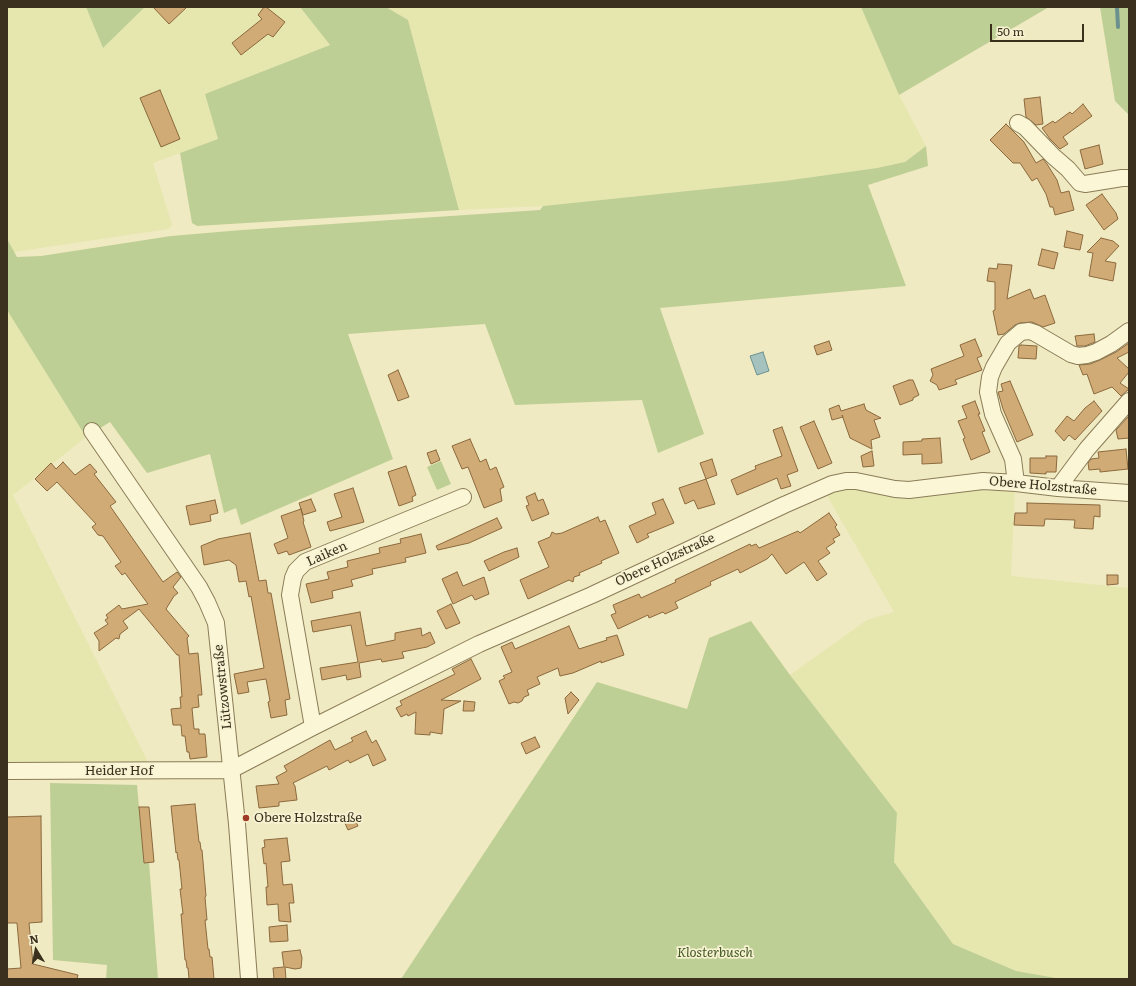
<!DOCTYPE html>
<meta charset="utf-8">
<style>
body{margin:0}
#map{position:relative;width:1136px;height:986px;overflow:hidden;background:#f0eac2;font-family:Literata,serif}
canvas{display:block}
.frame{position:absolute;inset:0;border:8px solid #3a301d;pointer-events:none}
.north{position:absolute;left:16px;top:930px;width:40px;height:40px;-webkit-text-stroke:3px #f7f3d2;paint-order:stroke;rotate:350deg;font-size:11px;font-weight:700;line-height:16px;text-align:center;color:#3a301d}
.north::after{content:'';display:block;margin:auto;width:14px;height:18px;background:#3a301d;clip-path:polygon(50% 0,100% 100%,50% 72%,0 100%)}
.scale{position:absolute;left:990px;top:24px;width:94px;height:18px;box-sizing:border-box;border:2px solid #3a301d;border-top:0;padding-left:5px;font-size:12px;line-height:14px;white-space:nowrap;color:#3a301d;-webkit-text-stroke:3px #f7f3d2;paint-order:stroke}
</style>
<div id="map">
<canvas width="1136" height="986"></canvas>
<div class="frame"></div>
<div class="north">N</div>
<div class="scale">50 m</div>
</div>
<script>
const c = document.querySelector('canvas').getContext('2d');
c.lineJoin = 'round';
function fillPath(path, color) { c.fillStyle = color; c.fill(path, 'evenodd'); }
const toPath = rows => new Path2D(rows.map(r => 'M' + r).join(''));
function stroke(path, color, width, dash) { c.strokeStyle = color; c.lineWidth = width; c.lineCap = dash ? 'butt' : 'round'; c.setLineDash(dash || []); c.stroke(path); }
function write(font, color, halo, rows, align = 'center') {
  c.font = font + ' Literata,serif'; c.lineWidth = 3.5; c.setLineDash([]); c.textBaseline = 'middle'; c.strokeStyle = halo; c.fillStyle = color; for (const [text, x, y, turn = 0] of rows) {
    c.save(); c.translate(x, y); c.rotate((+turn || 0) * Math.PI / 180); c.textAlign = isNaN(turn) ? turn : align; if (halo) c.strokeText(text, 0, 0); c.fillText(text, 0, 0); c.restore();
  }
}
fillPath(toPath([
 [7,7,86,7,103,48,145,7,300,7,330,45,205,94,218,139,153,163,172,225,168,229,14,252,7,239],
 [386,7,861,7,899,95,926,146,905,162,877,168,784,181,543,206,459,210,408,20],
 [7,310,86,437,13,495,148,762,7,762],
 [982,487,1015,489,1011,576,1129,588,1129,979,1062,979,1016,971,953,944,894,862,897,813,790,675,867,620,894,612,826,494,838,488]
]), '#e6e6af');
fillPath(toPath([
 [86,7,145,7,103,48],
 [300,7,386,7,408,20,459,210,197,226,192,223,180,153,218,139,205,94,330,45],
 [861,7,1049,7,899,95],
 [1100,7,1129,7,1129,115,1115,101],
 [926,146,928,166,868,185,906,286,660,308,704,434,658,453,642,400,515,405,485,324,348,334,393,459,241,525,236,508,224,513,210,454,147,473,110,422,86,437,7,310,7,239,17,257,41,256,171,236,242,230,540,210,543,206,784,181,877,168,905,162],
 [441,461,451,484,437,490,427,467],
 [751,621,790,675,897,813,894,862,953,944,1016,971,1062,979,401,979,597,682,687,709,709,638],
 [50,783,137,785,144,863,149,862,158,979,106,979,107,965,53,960]
]), '#becf95');
const water = toPath([
 [763,352,769,371,757,375,750,356,763,352]
]);
fillPath(water, '#a5c2bf');
stroke(water, '#6b918e', 1);
stroke(toPath([
 [1117,7,1118,27]
]), '#6b918e', 4);
const building = toPath([
 [153,7,187,7,169,24,153,7],
 [264,7,266,7,285,22,273,37,268,34,241,55,232,43,262,19,258,15,264,7],
 [160,90,180,139,161,147,140,98,160,90],
 [1040,97,1043,124,1036,125,1026,117,1024,99,1040,97],
 [1083,104,1092,116,1063,137,1068,144,1060,149,1050,139,1042,128,1053,121,1055,123,1070,112,1072,114,1083,104],
 [1006,124,1024,142,1036,163,1043,159,1047,164,1057,180,1061,193,1069,191,1074,210,1055,215,1053,207,1050,207,1046,194,1037,178,1032,181,1020,163,1013,163,990,140,1006,124],
 [1099,145,1103,164,1085,169,1080,150,1099,145],
 [1102,194,1116,213,1118,219,1104,230,1086,205,1102,194],
 [1067,231,1083,235,1080,250,1064,247,1067,231],
 [1101,238,1113,241,1119,246,1105,261,1116,263,1113,281,1089,276,1093,253,1087,252,1101,238],
 [1042,249,1058,253,1054,269,1038,265,1042,249],
 [998,264,1012,265,1007,299,1030,289,1034,299,1045,295,1055,323,1043,327,1032,322,1020,323,1015,325,1004,334,998,335,993,311,995,310,995,282,987,281,989,268,997,269,998,264],
 [1094,334,1095,342,1085,346,1077,346,1075,336,1094,334],
 [975,339,982,356,977,358,982,370,955,380,957,384,939,390,937,385,930,381,933,375,931,369,964,356,960,345,975,339],
 [829,341,832,350,817,355,814,346,829,341],
 [1129,343,1129,352,1117,358,1129,369,1129,372,1120,383,1129,389,1121,396,1112,387,1094,394,1087,374,1083,375,1079,365,1090,364,1100,360,1116,352,1129,343],
 [1021,345,1037,346,1036,359,1018,358,1019,346,1021,345],
 [398,370,409,397,398,401,388,375,398,370],
 [909,380,913,380,919,395,913,398,913,400,900,405,893,386,909,380],
 [1010,381,1033,435,1017,442,1003,409,998,392,1003,391,1001,384,1010,381],
 [975,401,980,414,978,414,985,431,982,432,990,452,971,460,963,439,965,438,958,421,967,418,962,406,975,401],
 [1094,401,1102,411,1075,440,1069,435,1064,441,1055,431,1067,416,1074,421,1085,408,1094,401],
 [864,404,866,410,881,418,874,420,880,437,871,440,872,449,850,438,842,415,843,417,832,420,829,409,839,405,841,411,864,404],
 [1129,416,1129,438,1118,439,1116,430,1129,416],
 [814,421,832,463,818,469,800,427,814,421],
 [782,427,798,471,787,475,791,486,781,489,777,478,737,495,731,480,756,469,755,466,782,456,773,430,782,427],
 [940,438,942,463,922,464,922,454,903,455,903,442,922,441,922,439,940,438],
 [470,439,480,462,486,459,490,470,496,467,504,487,500,489,502,501,484,508,468,467,462,469,452,446,470,439],
 [1126,449,1128,469,1100,472,1100,469,1089,470,1088,463,1091,459,1099,458,1098,452,1126,449],
 [436,450,440,460,431,464,427,453,436,450],
 [872,451,874,466,863,467,861,456,872,451],
 [1046,456,1057,456,1056,472,1046,472,1046,474,1030,473,1030,458,1046,458,1046,456],
 [712,459,717,475,706,479,700,463,712,459],
 [63,462,75,475,90,464,97,472,94,474,116,502,110,506,163,582,177,572,181,577,173,587,178,593,174,596,166,609,189,636,187,638,189,654,198,653,202,695,198,695,199,707,192,708,194,729,199,729,199,734,205,734,207,757,190,759,189,752,187,752,185,736,182,736,181,725,173,725,171,709,181,708,180,697,182,697,179,655,177,655,139,609,123,621,128,628,120,634,119,639,116,638,99,651,99,641,94,633,108,624,105,620,108,618,106,615,119,605,122,609,148,604,125,573,122,575,115,566,121,562,103,536,98,535,92,527,96,524,57,482,47,491,35,479,51,463,56,469,63,462],
 [406,466,416,495,412,497,413,501,399,506,388,472,406,466],
 [706,479,715,504,698,509,694,500,685,504,679,488,706,479],
 [353,488,364,522,330,531,327,522,342,517,334,494,353,488],
 [535,493,538,501,543,499,549,514,532,521,526,506,529,505,526,497,535,493],
 [311,499,316,511,303,515,299,503,311,499],
 [663,499,674,523,647,534,649,537,637,543,629,526,656,514,652,503,663,499],
 [215,500,218,513,210,515,211,521,190,525,186,506,215,500],
 [1027,503,1100,505,1100,517,1094,516,1093,529,1074,528,1075,520,1045,519,1044,526,1014,525,1015,513,1027,513,1027,503],
 [301,509,304,521,303,522,311,547,289,555,287,551,278,554,274,544,288,538,281,516,301,509],
 [829,513,837,525,835,527,840,535,833,539,835,542,826,548,830,553,818,561,827,574,817,581,804,562,786,574,772,554,767,559,740,573,738,569,710,582,711,585,675,602,678,608,665,614,663,612,649,618,648,615,618,629,611,615,616,613,613,605,639,594,641,598,676,582,675,580,750,544,751,546,756,544,759,548,798,531,800,533,829,513],
 [598,517,600,522,605,520,619,553,601,561,602,563,579,573,580,575,574,577,573,582,569,580,528,599,520,580,549,567,538,542,550,537,552,532,556,534,562,533,598,517],
 [497,518,502,528,469,543,438,550,436,546,497,518],
 [250,533,259,581,266,580,268,593,271,593,290,699,285,700,287,715,271,718,268,702,270,701,266,679,247,682,249,692,238,694,234,674,264,668,251,596,249,597,246,581,239,582,236,565,229,560,204,565,201,546,218,539,250,533],
 [421,534,426,553,405,558,406,562,372,569,373,574,351,580,353,586,332,591,333,598,311,603,306,584,329,579,327,572,348,567,347,561,380,553,379,548,401,543,400,539,421,534],
 [517,548,519,557,489,571,484,561,504,552,517,548],
 [457,572,463,586,484,577,489,594,475,600,472,595,453,604,442,579,457,572],
 [1107,575,1118,575,1118,584,1107,585,1107,575],
 [451,604,460,623,446,629,437,611,451,604],
 [360,612,366,646,395,640,395,633,421,628,422,636,430,632,435,643,427,647,402,652,404,658,382,662,381,659,359,663,361,677,347,680,346,675,322,680,320,668,358,662,351,625,313,632,311,621,360,612],
 [569,626,579,649,607,640,606,638,617,635,624,655,601,663,601,661,573,673,560,676,558,668,537,677,540,684,527,690,529,695,524,697,522,701,518,703,514,702,509,704,499,681,505,678,503,676,512,672,501,647,512,642,515,649,569,626],
 [471,659,481,679,441,700,461,701,444,709,442,734,430,732,430,735,415,734,416,712,408,716,407,714,401,717,396,708,402,705,400,701,455,674,452,669,471,659],
 [571,692,579,700,568,714,565,698,571,692],
 [464,701,475,702,474,711,463,711,464,701],
 [366,731,372,743,376,740,386,760,373,766,368,754,350,763,348,760,329,770,327,766,293,783,295,786,297,800,279,802,279,806,259,808,256,786,279,784,276,777,287,771,284,766,330,740,335,750,353,741,351,738,366,731],
 [535,737,540,747,526,754,521,743,535,737],
 [195,804,199,842,200,842,201,850,202,850,206,896,205,897,207,920,205,920,208,949,209,949,210,957,212,957,214,979,189,979,188,968,187,968,186,960,185,960,181,914,183,914,180,889,182,889,179,860,178,860,177,852,176,853,171,806,195,804],
 [139,807,149,807,154,862,144,863,139,807],
 [41,816,42,922,29,923,33,964,78,975,77,979,7,979,7,969,21,968,17,923,7,923,7,817,41,816],
 [354,817,358,826,348,830,344,821,354,817],
 [287,838,290,861,281,862,283,885,292,884,294,903,289,903,291,922,279,921,278,904,267,905,266,887,268,887,266,863,264,864,262,848,265,847,264,840,287,838],
 [287,925,288,941,270,942,269,927,287,925],
 [300,950,302,958,301,968,295,969,285,967,286,979,274,979,273,968,284,967,282,952,300,950]
]);
fillPath(building, '#d0ab76');
stroke(building, '#8b693d', 1);
const minor = toPath([
 [1018,123,1025,127,1053,156,1068,169,1080,183,1085,184,1122,178,1129,178],
 [92,431,199,587,207,602,216,623,237,824,249,979],
 [1016,483,1013,459,993,414,988,392,990,377,994,367,1008,343,1021,332,1029,331,1035,333,1071,354,1078,356,1087,355,1096,352,1111,344,1129,331],
 [1058,488,1087,449,1129,401],
 [313,727,290,595,293,578,296,571,305,562,463,497],
 [7,771,231,770,313,727,479,644,592,595,784,505,832,484,846,481,856,481,895,489,909,490,983,481,1016,483,1058,488,1129,493]
]);
stroke(minor, '#8b7c58', 18);
stroke(minor, '#faf6d6', 16);
for (const [x, y, r, color] of [
 [246,818,4,"#9d3925"]
]) { const dot = new Path2D(); dot.arc(x, y, r, 0, 2 * Math.PI); c.fillStyle = color; c.fill(dot); stroke(dot, '#f7f3d2', 1.5); }
write('13px', '#3a301d', '#f7f3d2', [
 ["Obere Holzstraße",1043,486,5],
 ["Laiken",327,554,-24],
 ["Obere Holzstraße",665,560,-25],
 ["Lützowstraße",223,687,-96],
 ["Heider Hof",119,771]
]);
write('13px', '#3a301d', '#f7f3d2', [
 ["Obere Holzstraße",254,818]
], 'left');
write('italic 13px', '#415723', '#f7f3d2', [
 ["Klosterbusch",715,953]
]);
</script>
